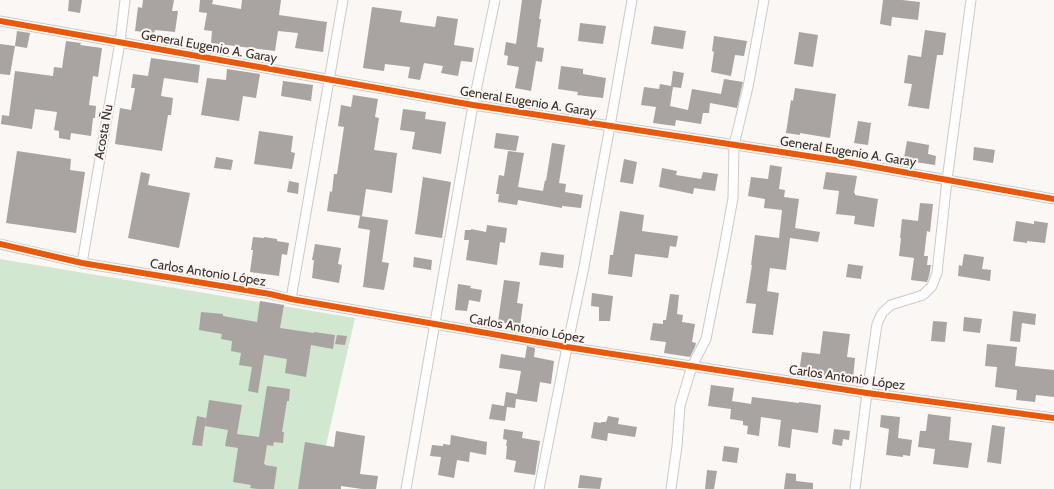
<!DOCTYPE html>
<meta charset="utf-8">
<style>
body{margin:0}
canvas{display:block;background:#faf7f5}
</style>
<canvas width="1054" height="489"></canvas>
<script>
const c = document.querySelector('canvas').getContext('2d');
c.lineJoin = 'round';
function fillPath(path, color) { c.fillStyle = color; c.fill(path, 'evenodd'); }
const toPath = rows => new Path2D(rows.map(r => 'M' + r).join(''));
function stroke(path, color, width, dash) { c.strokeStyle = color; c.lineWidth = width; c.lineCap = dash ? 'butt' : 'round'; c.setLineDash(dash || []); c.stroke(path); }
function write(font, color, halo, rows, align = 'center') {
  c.font = font + ' Cabin,sans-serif'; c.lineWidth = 4; c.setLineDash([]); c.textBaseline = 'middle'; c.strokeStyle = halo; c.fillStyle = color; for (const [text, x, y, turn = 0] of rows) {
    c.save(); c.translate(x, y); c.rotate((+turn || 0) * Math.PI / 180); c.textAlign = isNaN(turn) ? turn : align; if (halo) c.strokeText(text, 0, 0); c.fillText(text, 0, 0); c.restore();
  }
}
fillPath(toPath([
 [0,259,355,318,316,489,0,489]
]), '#d2e7d0');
fillPath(toPath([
 [69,0,82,0,80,13,68,11],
 [143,0,174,0,172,11,178,11,175,32,155,30,154,33,135,31,138,7,142,8],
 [200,0,213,0,212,4,241,9,242,0,281,0,279,15,327,22,323,52,295,48,298,33,278,31,275,51,211,43,212,31,204,30,207,13,199,12],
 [522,0,542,0,539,19,541,19,537,47,544,48,542,62,536,61,531,91,515,88,519,67,507,65,508,56,504,55,506,42,516,44],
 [883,0,902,0,920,2,918,20,892,17,891,26,880,24],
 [372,7,402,11,400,22,435,27,437,16,458,19,454,45,474,48,472,62,461,61,458,76,441,73,443,66,424,63,420,80,408,78,410,67,385,64,384,71,363,68],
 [580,23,606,26,603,44,578,41],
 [654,26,686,31,683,49,651,44],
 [925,30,946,33,943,55,937,55,929,109,908,106,912,84,904,83,908,55,921,57],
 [17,31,30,33,27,48,15,46],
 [799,32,818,35,813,67,794,64],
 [714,36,747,41,744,56,735,55,731,76,711,72,714,52,712,51],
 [66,41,81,43,80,45,102,48,98,77,93,76,89,105,96,106,95,118,93,118,91,136,71,133,70,140,59,138,59,131,54,130,57,112,35,109,32,129,1,124,2,115,9,116,15,71,53,76,54,67,62,68],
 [0,44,15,46,10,75,0,74],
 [151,58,200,65,198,83,164,78,161,96,173,98,171,115,168,115,162,151,115,144,120,108,131,110,135,88,131,88,133,74,148,76],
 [561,66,583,69,583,74,606,78,603,98,577,95,578,92,558,89],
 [227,69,260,74,256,98,243,96,239,121,201,115,207,78,226,80],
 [673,71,684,73,681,88,673,87,670,106,688,110,692,89,721,94,724,79,743,82,737,108,710,103,709,113,703,113,701,124,676,120,675,126,653,123,656,107,641,105,644,87,659,89,660,84,671,86],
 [283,81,313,85,311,101,281,96],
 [795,88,836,94,830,138,800,133,800,135,786,133,791,100,793,101],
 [353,95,378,99,375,117,379,118,374,150,397,153,392,193,366,189,362,216,327,211,330,191,332,192,334,174,337,174,344,127,338,126,341,105,351,107],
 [403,109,426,112,425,119,446,122,441,154,412,149,415,132,400,130],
 [858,121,871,123,868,145,854,143],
 [259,131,293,136,291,152,295,153,292,169,254,164],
 [496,133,519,136,516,151,494,148],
 [907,141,929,145,928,154,936,156,935,165,915,162,915,160,904,158],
 [552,143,565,145,559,183,566,184,565,192,583,195,581,208,562,206,562,208,518,200,517,205,498,202,499,194,496,194,499,175,504,176,508,151,524,153,518,187,543,191,545,180,546,181],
 [974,147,995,150,993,163,973,160],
 [17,151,71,159,70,170,85,172,76,233,6,223],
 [216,157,233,160,231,170,214,168],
 [624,159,637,162,633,184,620,182],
 [770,165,782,167,779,189,785,190,784,197,799,199,795,228,820,232,818,242,790,238,786,270,770,268,767,291,779,293,773,335,752,333,756,304,746,303,752,265,751,265,755,235,779,238,782,210,764,208,765,199,748,196,751,177,768,179],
 [662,168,677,171,676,175,701,179,703,172,718,174,715,191,694,188,693,194,659,187],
 [141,172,150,174,148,185,190,193,179,248,128,238],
 [826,172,857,176,854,193,855,193,855,195,878,199,874,227,854,224,855,216,836,214,839,191,823,189],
 [423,177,451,182,442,238,415,234],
 [289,181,299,183,298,194,287,192],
 [920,203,933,204,930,232,927,231,924,256,928,256,927,265,931,265,929,276,927,282,911,280,914,258,899,256,901,238,900,238,902,219,918,221],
 [620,211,644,215,642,231,678,236,676,247,670,246,668,258,635,254,632,277,608,274,610,255,613,255],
 [360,216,388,220,382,262,389,263,384,290,363,287,370,230,358,228],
 [1016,221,1034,224,1034,221,1048,223,1045,243,1027,241,1027,243,1013,241],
 [487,225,507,228,505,243,500,242,497,265,466,260,469,240,464,240,465,230,471,230,471,229,486,232],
 [253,237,264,238,264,237,277,239,277,241,289,243,287,255,282,254,279,276,250,272,253,250,251,250],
 [315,244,341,248,338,264,342,265,339,283,312,278,314,260,312,260],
 [541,252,564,255,563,268,539,265],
 [964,254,984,257,982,269,991,270,990,281,958,276,959,265,962,266],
 [414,257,432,260,431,270,413,267],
 [848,264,863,266,861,279,846,277],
 [504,280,520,282,517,303,523,304,520,326,498,322],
 [458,284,471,286,470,288,482,290,480,302,469,300,467,311,455,310],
 [592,293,613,296,610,321,599,321,599,307,591,306],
 [670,294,679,295,677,314,683,315,682,322,695,324,692,342,696,343,695,347,690,357,664,353,666,342,650,340,653,323,663,324,663,320,666,320],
 [260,301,284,305,280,328,314,333,314,332,335,335,333,349,311,345,306,377,285,373,287,359,264,355,258,393,248,391,252,367,239,365,241,353,231,351,232,341,221,339,222,334,199,330,201,312,223,314,223,316,257,322],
 [1013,311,1036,314,1035,325,1022,323,1020,342,1010,341],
 [964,317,982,319,980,333,963,331],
 [933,321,947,322,945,342,931,341],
 [823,331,850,334,847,357,855,358,853,379,799,373,802,352,820,354],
 [337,335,347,336,345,345,335,344],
 [987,344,1017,347,1015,366,1054,370,1054,397,1036,395,1035,402,1016,400,1017,390,995,387,997,367,985,366],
 [527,346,535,348,534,357,554,361,551,384,540,382,537,402,516,399,515,408,507,407,505,421,489,419,492,404,504,406,506,392,517,394,521,371,499,368,501,354,525,358],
 [711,385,734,388,732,401,751,404,752,397,799,403,799,402,821,405,818,433,792,429,790,448,778,446,781,420,761,417,759,436,747,434,748,426,743,425,743,421,730,419,731,409,708,406],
 [267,386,290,389,289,401,287,401,282,432,284,432,283,443,274,442,273,446,267,445,264,464,265,464,265,465,277,467,274,489,258,489,250,488,251,485,233,482,238,448,225,446,228,430,205,426,209,400,242,405,237,434,259,437],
 [928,414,951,417,949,440,972,443,968,468,933,464,935,449,918,447,920,431,926,431],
 [881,415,900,417,898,438,912,440,910,456,903,455,903,457,886,455,889,429,880,427],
 [197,416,206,418,202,446,192,445],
 [608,416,619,418,618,424,637,427,635,437,608,433,607,441,591,438,594,422,601,423,601,422,606,422],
 [992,425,1005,427,1001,464,987,462],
 [504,429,523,432,522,438,540,441,535,475,514,472,516,461,506,459,507,446,506,446,507,440,503,439],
 [834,429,850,431,849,440,843,439,842,446,832,444],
 [336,431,365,436,360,474,378,476,376,489,362,489,341,486,341,489,298,489,305,442,334,447],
 [451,435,487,442,486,455,470,452,469,462,457,460,454,478,438,475,441,457,430,456,432,445,443,446,443,444,450,445],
 [724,446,739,448,737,463,722,461],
 [707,470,717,471,714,489,705,489],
 [786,473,796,474,796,481,813,483,813,489,784,489],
 [580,475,602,478,600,489,578,488]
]), '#a9a3a1');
const street = toPath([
 [0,21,473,105,847,162,1054,199],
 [0,244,82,263,270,294,291,299,567,347,867,393,1054,418],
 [82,263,120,42,125,0],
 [291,299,343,0],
 [406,489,473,105,495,0],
 [539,489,567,347,584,267,610,126,632,0],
 [671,489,677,446,680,406,692,366,706,339,723,253,733,198,734,145,748,87,764,0],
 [855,489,867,393,877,324,882,313,891,305,923,295,932,286,937,273,947,180,971,0]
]);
stroke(street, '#cfc9c5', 11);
stroke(street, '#fefefe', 9);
stroke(toPath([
 [0,21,473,105,847,162,1054,199],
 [0,244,82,263,270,294,291,299,567,347,867,393,1054,418]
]), '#e8590c', 6);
write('13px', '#3a2f2a', '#fcf6f3', [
 ["General Eugenio A. Garay",209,47,10],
 ["General Eugenio A. Garay",528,102,9],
 ["Acosta Ñu",104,132,-80],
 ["General Eugenio A. Garay",848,152,9],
 ["Carlos Antonio López",208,273,9],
 ["Carlos Antonio López",527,329,10],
 ["Carlos Antonio López",847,378,8]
]);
</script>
